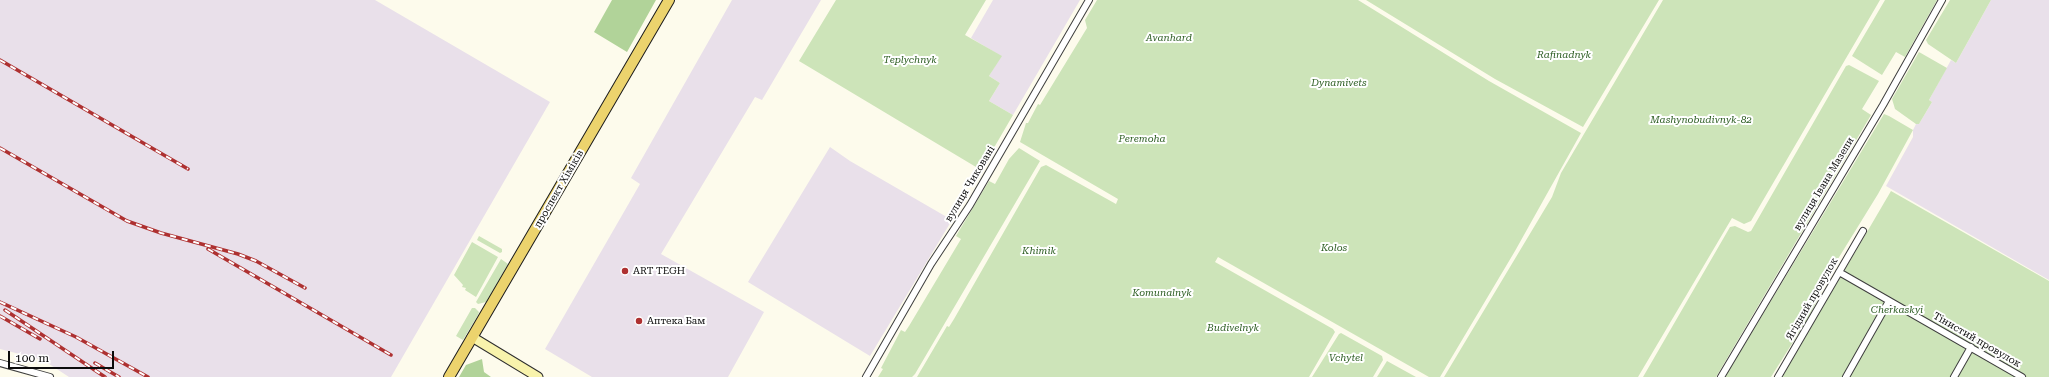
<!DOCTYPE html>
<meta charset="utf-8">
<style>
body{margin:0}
#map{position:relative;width:2049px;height:377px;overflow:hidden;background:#fdfbec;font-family:"Roboto Serif",serif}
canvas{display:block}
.scale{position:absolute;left:8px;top:351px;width:106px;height:18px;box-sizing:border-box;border:2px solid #0b0b0b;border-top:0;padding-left:5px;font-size:12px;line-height:14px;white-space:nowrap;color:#0b0b0b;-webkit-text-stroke:3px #fff;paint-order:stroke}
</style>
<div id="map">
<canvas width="2049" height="377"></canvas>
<div class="scale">100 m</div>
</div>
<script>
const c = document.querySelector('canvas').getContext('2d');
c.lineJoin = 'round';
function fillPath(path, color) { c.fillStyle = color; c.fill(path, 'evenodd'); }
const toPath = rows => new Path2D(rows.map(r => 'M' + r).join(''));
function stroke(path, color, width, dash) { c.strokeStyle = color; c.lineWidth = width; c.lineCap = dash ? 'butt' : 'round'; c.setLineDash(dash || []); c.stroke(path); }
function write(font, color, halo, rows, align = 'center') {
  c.font = font + ' "Roboto Serif",serif'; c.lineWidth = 4; c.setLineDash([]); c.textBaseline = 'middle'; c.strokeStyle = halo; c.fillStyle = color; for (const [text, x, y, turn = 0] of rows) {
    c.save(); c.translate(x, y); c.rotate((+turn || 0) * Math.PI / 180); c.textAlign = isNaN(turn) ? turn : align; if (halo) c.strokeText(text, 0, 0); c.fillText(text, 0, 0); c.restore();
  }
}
fillPath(toPath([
 [0,0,375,0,550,102,391,377,69,377,43,360,0,349],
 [732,0,821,0,762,100,755,97,661,254,764,312,728,377,592,377,545,349,640,184,631,178],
 [993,0,1080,0,1013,115,989,101,1000,83,989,76,1001,56,971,38],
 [1991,0,2049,0,2049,280,1886,186,1913,137,1913,130,1916,124,1919,124,1932,102,1929,100,1951,60,1956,63],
 [830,147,850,161,952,220,870,356,748,282]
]), '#e9e0ea');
fillPath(toPath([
 [836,0,986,0,965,35,1002,56,989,76,1000,83,989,101,1013,115,981,170,799,61],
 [1097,0,1358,0,1489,81,1581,133,1515,251,1440,377,1429,377,1218,257,1215,262,1333,329,1335,332,1309,377,917,377,947,326,949,327,954,319,1041,167,1046,165,1116,204,1118,199,1020,142,1026,123,1028,123,1038,104,1040,105,1087,28,1085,20],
 [1366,0,1659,0,1583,127,1495,79],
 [1663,0,1880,0,1751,221,1744,224,1732,218,1638,377,1444,377,1552,197,1561,173],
 [1885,0,1937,0,1905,57,1896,52,1882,75,1852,56],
 [1950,0,1991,0,1956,63,1928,44,1926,40],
 [1919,52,1947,68,1929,100,1932,102,1919,124,1916,124,1895,109,1892,99],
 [1849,65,1879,81,1862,109,1871,115,1716,377,1643,377,1730,227,1735,226,1748,232,1751,231,1846,66],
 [1884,114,1889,116,1913,130,1878,194,1833,267,1810,315,1771,377,1725,377],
 [1019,148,1040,161,915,374,912,377,878,377,883,369,881,368,901,330,905,332,909,326,961,239,956,236,989,181,995,184,1009,159],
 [1891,191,2049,281,2049,377,1782,377],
 [479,236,502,249,502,252,500,253,477,240],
 [472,242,498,257,476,297,465,290,466,288,462,287,463,285,454,275],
 [501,259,508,264,486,302,478,304,476,302],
 [472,308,475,308,479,312,478,315,463,340,456,336],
 [1341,333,1382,356,1383,360,1373,377,1312,377,1339,334],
 [1387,361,1416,377,1377,377]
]), '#cde4b9');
fillPath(toPath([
 [612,0,656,0,627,52,594,32],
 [482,359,484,372,491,377,459,377,466,365]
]), '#b1d399');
const street = toPath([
 [1839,272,2022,377],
 [0,363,50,377],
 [866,377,931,264,970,205,1089,0],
 [1721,377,1883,105,1942,0],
 [1778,377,1863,231],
 [1846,377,1889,301],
 [1954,377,1971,347]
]);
const secondary = toPath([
 [472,337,538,377]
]);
const primary = toPath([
 [449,377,669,0]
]);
stroke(street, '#3e3e3e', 8);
stroke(secondary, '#2d2d2d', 11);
stroke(primary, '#1c1c1c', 12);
stroke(street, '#fff', 6);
stroke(secondary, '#f8f3ac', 9);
stroke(primary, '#ecd36d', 10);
const rail = toPath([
 [0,60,188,169],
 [0,148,127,221,161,233,238,254,256,261,305,288],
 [208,249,391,355],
 [0,302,76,337,148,377],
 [5,310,105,377],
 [0,316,40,339],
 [95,363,119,377]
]);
stroke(rail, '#ae3131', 3.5);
stroke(rail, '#fff', 2, [6]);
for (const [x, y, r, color] of [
 [625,271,4,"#ae3131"],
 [639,321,4,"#ae3131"]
]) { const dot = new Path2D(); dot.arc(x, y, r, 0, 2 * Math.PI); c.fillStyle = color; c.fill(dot); stroke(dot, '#fff', 1.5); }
write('italic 10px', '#2c5d22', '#fff', [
 ["Avanhard",1169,38],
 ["Rafinadnyk",1564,55],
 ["Teplychnyk",910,60],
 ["Dynamivets",1339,83],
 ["Mashynobudivnyk-82",1701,120],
 ["Peremoha",1142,139],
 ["Kolos",1334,248],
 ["Khimik",1039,251],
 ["Komunalnyk",1162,293],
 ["Cherkaskyi",1897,310],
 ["Budivelnyk",1233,328],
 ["Vchytel",1346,358]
]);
write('10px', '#0b0b0b', '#fff', [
 ["вулиця Чиковані",970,184,-59],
 ["вулиця Івана Мазепи",1824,184,-59],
 ["проспект Хіміків",559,189,-60],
 ["Ягідний провулок",1812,299,-60],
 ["Тінистий провулок",1977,340,30]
]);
write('10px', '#0b0b0b', '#fff', [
 ["ART TEGH",633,271],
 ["Аптека Бам",647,321]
], 'left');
</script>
